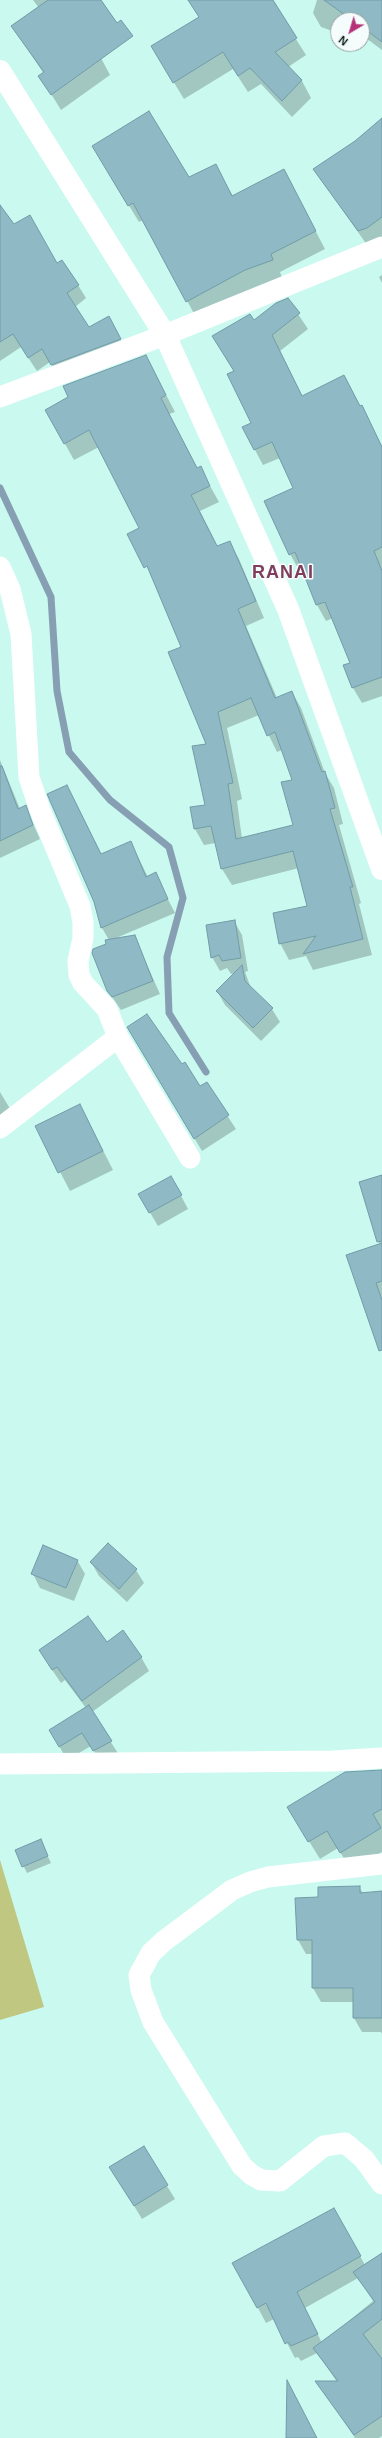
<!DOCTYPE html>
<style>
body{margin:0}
#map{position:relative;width:382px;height:2438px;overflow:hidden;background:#caf9f0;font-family:Helvetica,sans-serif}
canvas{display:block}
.north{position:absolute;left:330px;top:12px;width:40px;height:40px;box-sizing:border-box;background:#f4fdfb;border:1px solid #96a3a0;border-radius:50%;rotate:218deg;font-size:11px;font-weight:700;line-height:16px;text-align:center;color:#0a1b18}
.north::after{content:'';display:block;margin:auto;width:14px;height:18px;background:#b53278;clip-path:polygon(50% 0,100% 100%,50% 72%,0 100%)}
</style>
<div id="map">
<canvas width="382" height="2438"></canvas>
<div class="north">N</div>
</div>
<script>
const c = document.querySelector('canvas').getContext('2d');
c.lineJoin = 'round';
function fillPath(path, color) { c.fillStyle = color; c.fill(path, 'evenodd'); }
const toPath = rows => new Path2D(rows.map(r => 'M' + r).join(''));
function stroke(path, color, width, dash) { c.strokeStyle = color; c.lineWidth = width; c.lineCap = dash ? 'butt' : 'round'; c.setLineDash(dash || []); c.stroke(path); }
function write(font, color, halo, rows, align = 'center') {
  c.font = font + ' Helvetica,sans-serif'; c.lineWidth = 3; c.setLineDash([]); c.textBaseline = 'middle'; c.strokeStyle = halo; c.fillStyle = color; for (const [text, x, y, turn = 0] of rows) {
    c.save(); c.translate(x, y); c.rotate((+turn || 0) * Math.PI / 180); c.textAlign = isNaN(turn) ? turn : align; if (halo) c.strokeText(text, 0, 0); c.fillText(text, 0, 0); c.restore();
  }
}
fillPath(toPath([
 [0,1860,44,2007,0,2020]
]), '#bfc780');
fillPath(toPath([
 [33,0,100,0,101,58,110,75,61,110,40,76,44,74,12,26,39,8],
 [189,0,271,0,306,55,288,67,302,81,311,98,292,117,261,84,248,92,233,69,184,99,162,63,200,18],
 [317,0,382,0,382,50,362,35,362,20,338,20,338,33,321,27,313,13],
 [382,119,382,237,367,245,314,169,355,142],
 [103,163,189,178,215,165,233,196,284,171,325,249,280,272,282,278,197,319,143,220,139,222],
 [0,207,13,225,78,285,86,298,75,307,89,328,108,317,128,352,60,378,50,362,37,371,21,347,0,361],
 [382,275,382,283,379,277],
 [288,299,308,329,280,351,303,397,344,376,382,446,382,696,362,703,353,688,351,663,333,618,326,621,317,605,302,568,299,570,290,554,294,488,280,458,263,465,255,450,244,427,252,423,234,372,222,351,253,322],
 [146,356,175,412,169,414,198,469,200,468,219,502,200,511,218,547,229,542,239,559,264,618,246,626,277,698,292,692,301,708,325,773,334,788,343,824,339,825,361,903,359,904,372,955,313,970,306,956,289,960,280,943,309,907,299,868,232,885,222,869,216,843,204,845,195,829,207,806,208,744,183,647,156,583,129,535,140,529,99,447,74,460,46,410],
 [259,715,277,752,282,750,293,780,294,826,242,839,237,801,242,799,227,728],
 [0,760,20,809,25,806,40,839,0,858],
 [66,786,102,855,131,843,148,877,155,874,175,913,116,938,134,936,160,994,121,1010,108,991,107,945,109,940,102,928,94,902],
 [234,921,242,935,248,971,245,972,251,988,272,1009,280,1022,261,1041,225,1005,217,991,235,973,231,974,227,968,220,971,212,957],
 [136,1041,181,1066,200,1087,206,1083,236,1129,202,1151],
 [0,1092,12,1112,0,1118],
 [80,1105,113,1170,70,1191,36,1126],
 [382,1176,382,1333,368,1318,380,1245,360,1182],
 [178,1190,188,1209,158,1226,139,1194],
 [108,1544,136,1570,144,1583,127,1602,99,1576,91,1562],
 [77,1560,85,1574,74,1601,40,1588,33,1574],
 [106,1644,141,1657,149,1671,92,1712,119,1755,102,1764,91,1746,67,1760,58,1744,86,1708,65,1680,61,1683,48,1664],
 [382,1772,382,1852,351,1871,338,1848,320,1859,299,1825],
 [40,1840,51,1863,27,1873,16,1851],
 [359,1887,363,1893,382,1892,382,2034,381,2032,362,2032,354,2018,354,2002,321,2002,313,1988,313,1954,306,1954,298,1940,319,1898],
 [143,2147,175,2199,142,2219,119,2181],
 [334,2210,365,2265,382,2257,382,2436,379,2438,355,2438,317,2382,337,2382,317,2353,301,2361,298,2357,295,2358,274,2319,266,2323,258,2308],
 [358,2278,373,2301,322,2343,305,2308]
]), '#0003');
stroke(toPath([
 [0,488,51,597,57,691,69,752,110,800,169,847,183,898,167,957,169,1013,206,1072]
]), '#879fb3', 7);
const building = toPath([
 [48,0,101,0,117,23,121,20,133,36,51,95,38,76,44,72,11,26,48,0],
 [188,0,273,0,297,38,275,52,302,80,282,101,250,68,238,76,223,52,173,83,151,46,199,17,188,0],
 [324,0,382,0,382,42,362,27,362,20,352,20,324,0],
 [149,111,189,177,216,164,232,196,284,169,316,231,271,254,273,260,245,270,186,302,133,203,128,206,92,146,149,111],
 [382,118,382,217,367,228,358,231,313,169,355,141,382,118],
 [0,205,14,224,30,215,57,263,62,260,79,285,67,293,89,327,109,316,121,339,51,365,42,349,28,358,13,334,0,342,0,205],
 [288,298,300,313,272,335,302,396,344,375,360,406,362,405,382,447,382,547,374,551,382,571,382,677,352,688,343,665,350,663,325,602,316,605,295,552,289,555,264,501,293,488,272,442,254,450,242,427,251,423,227,374,234,371,212,336,250,314,254,320,276,303,288,298],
 [146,355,166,395,161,398,197,468,201,466,210,486,191,495,217,546,230,541,256,601,238,609,275,698,292,691,322,772,325,771,335,808,330,809,353,887,350,887,363,939,303,954,316,936,279,944,273,913,307,906,293,851,221,869,211,826,194,829,190,807,205,805,192,746,206,744,168,652,181,647,147,566,144,568,127,534,139,528,89,430,64,444,45,410,68,397,63,386,146,355],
 [251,698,267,736,275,732,292,780,281,782,293,825,236,839,228,784,233,783,218,712,251,698],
 [0,766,2,766,18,809,26,805,33,825,0,841,0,766],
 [67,785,101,854,131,841,146,877,156,872,168,899,101,928,94,902,47,794,67,785],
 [235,920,241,958,222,961,219,955,211,958,206,925,235,920],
 [135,935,153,981,112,997,107,991,92,953,93,949,106,944,105,940,135,935],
 [242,965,245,981,273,1008,253,1028,216,991,242,965],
 [147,1014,182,1064,185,1062,200,1086,207,1082,229,1115,194,1139,127,1027,147,1014],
 [80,1104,103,1151,58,1173,35,1126,80,1104],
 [382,1175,382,1241,377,1242,359,1182,382,1175],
 [171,1176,182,1195,149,1213,138,1194,171,1176],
 [382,1243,382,1281,376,1283,382,1300,382,1350,379,1351,346,1255,382,1243],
 [108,1543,137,1569,119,1589,90,1562,108,1543],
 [43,1545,78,1560,66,1588,31,1574,43,1545],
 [88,1616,107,1642,123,1630,142,1657,82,1701,57,1667,52,1670,39,1650,88,1616],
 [89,1705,112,1741,93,1751,82,1733,59,1747,49,1730,89,1705],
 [382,1770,382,1809,373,1814,381,1828,340,1853,327,1831,308,1842,287,1807,345,1772,382,1770],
 [41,1839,48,1856,22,1867,15,1850,41,1839],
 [360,1886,360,1893,382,1891,382,2018,353,2018,353,1988,312,1988,312,1940,297,1940,295,1898,318,1897,318,1887,360,1886],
 [144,2146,168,2185,134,2206,109,2167,144,2146],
 [334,2208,361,2256,297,2292,318,2334,291,2346,288,2342,285,2344,266,2303,257,2308,232,2263,334,2208],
 [382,2253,382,2319,363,2334,382,2359,382,2416,354,2435,315,2381,338,2381,313,2348,375,2302,353,2272,382,2253],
 [287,2380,317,2438,286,2438,287,2380]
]);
fillPath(building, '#8eb9c5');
stroke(building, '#719ca7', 1);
stroke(toPath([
 [0,397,165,335,382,247],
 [0,567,10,589,21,634,29,777,40,810,80,906,83,922,83,938,78,961,79,975,83,983,107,1009,118,1037,0,1128],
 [118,1037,190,1158],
 [0,1764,333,1761,382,1758],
 [382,1864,268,1877,250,1882,232,1890,164,1941,151,1953,139,1975,141,1990,153,2022,242,2166,252,2175,261,2180,280,2181,324,2146,345,2143,364,2159,382,2184]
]), '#fff', 21);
stroke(toPath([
 [0,71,165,335,288,609,382,869]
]), '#fff', 22);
c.letterSpacing = '1px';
write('bold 18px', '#803d5d', '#f4fdfb', [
 ["RANAI",283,573]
]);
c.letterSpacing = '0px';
</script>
